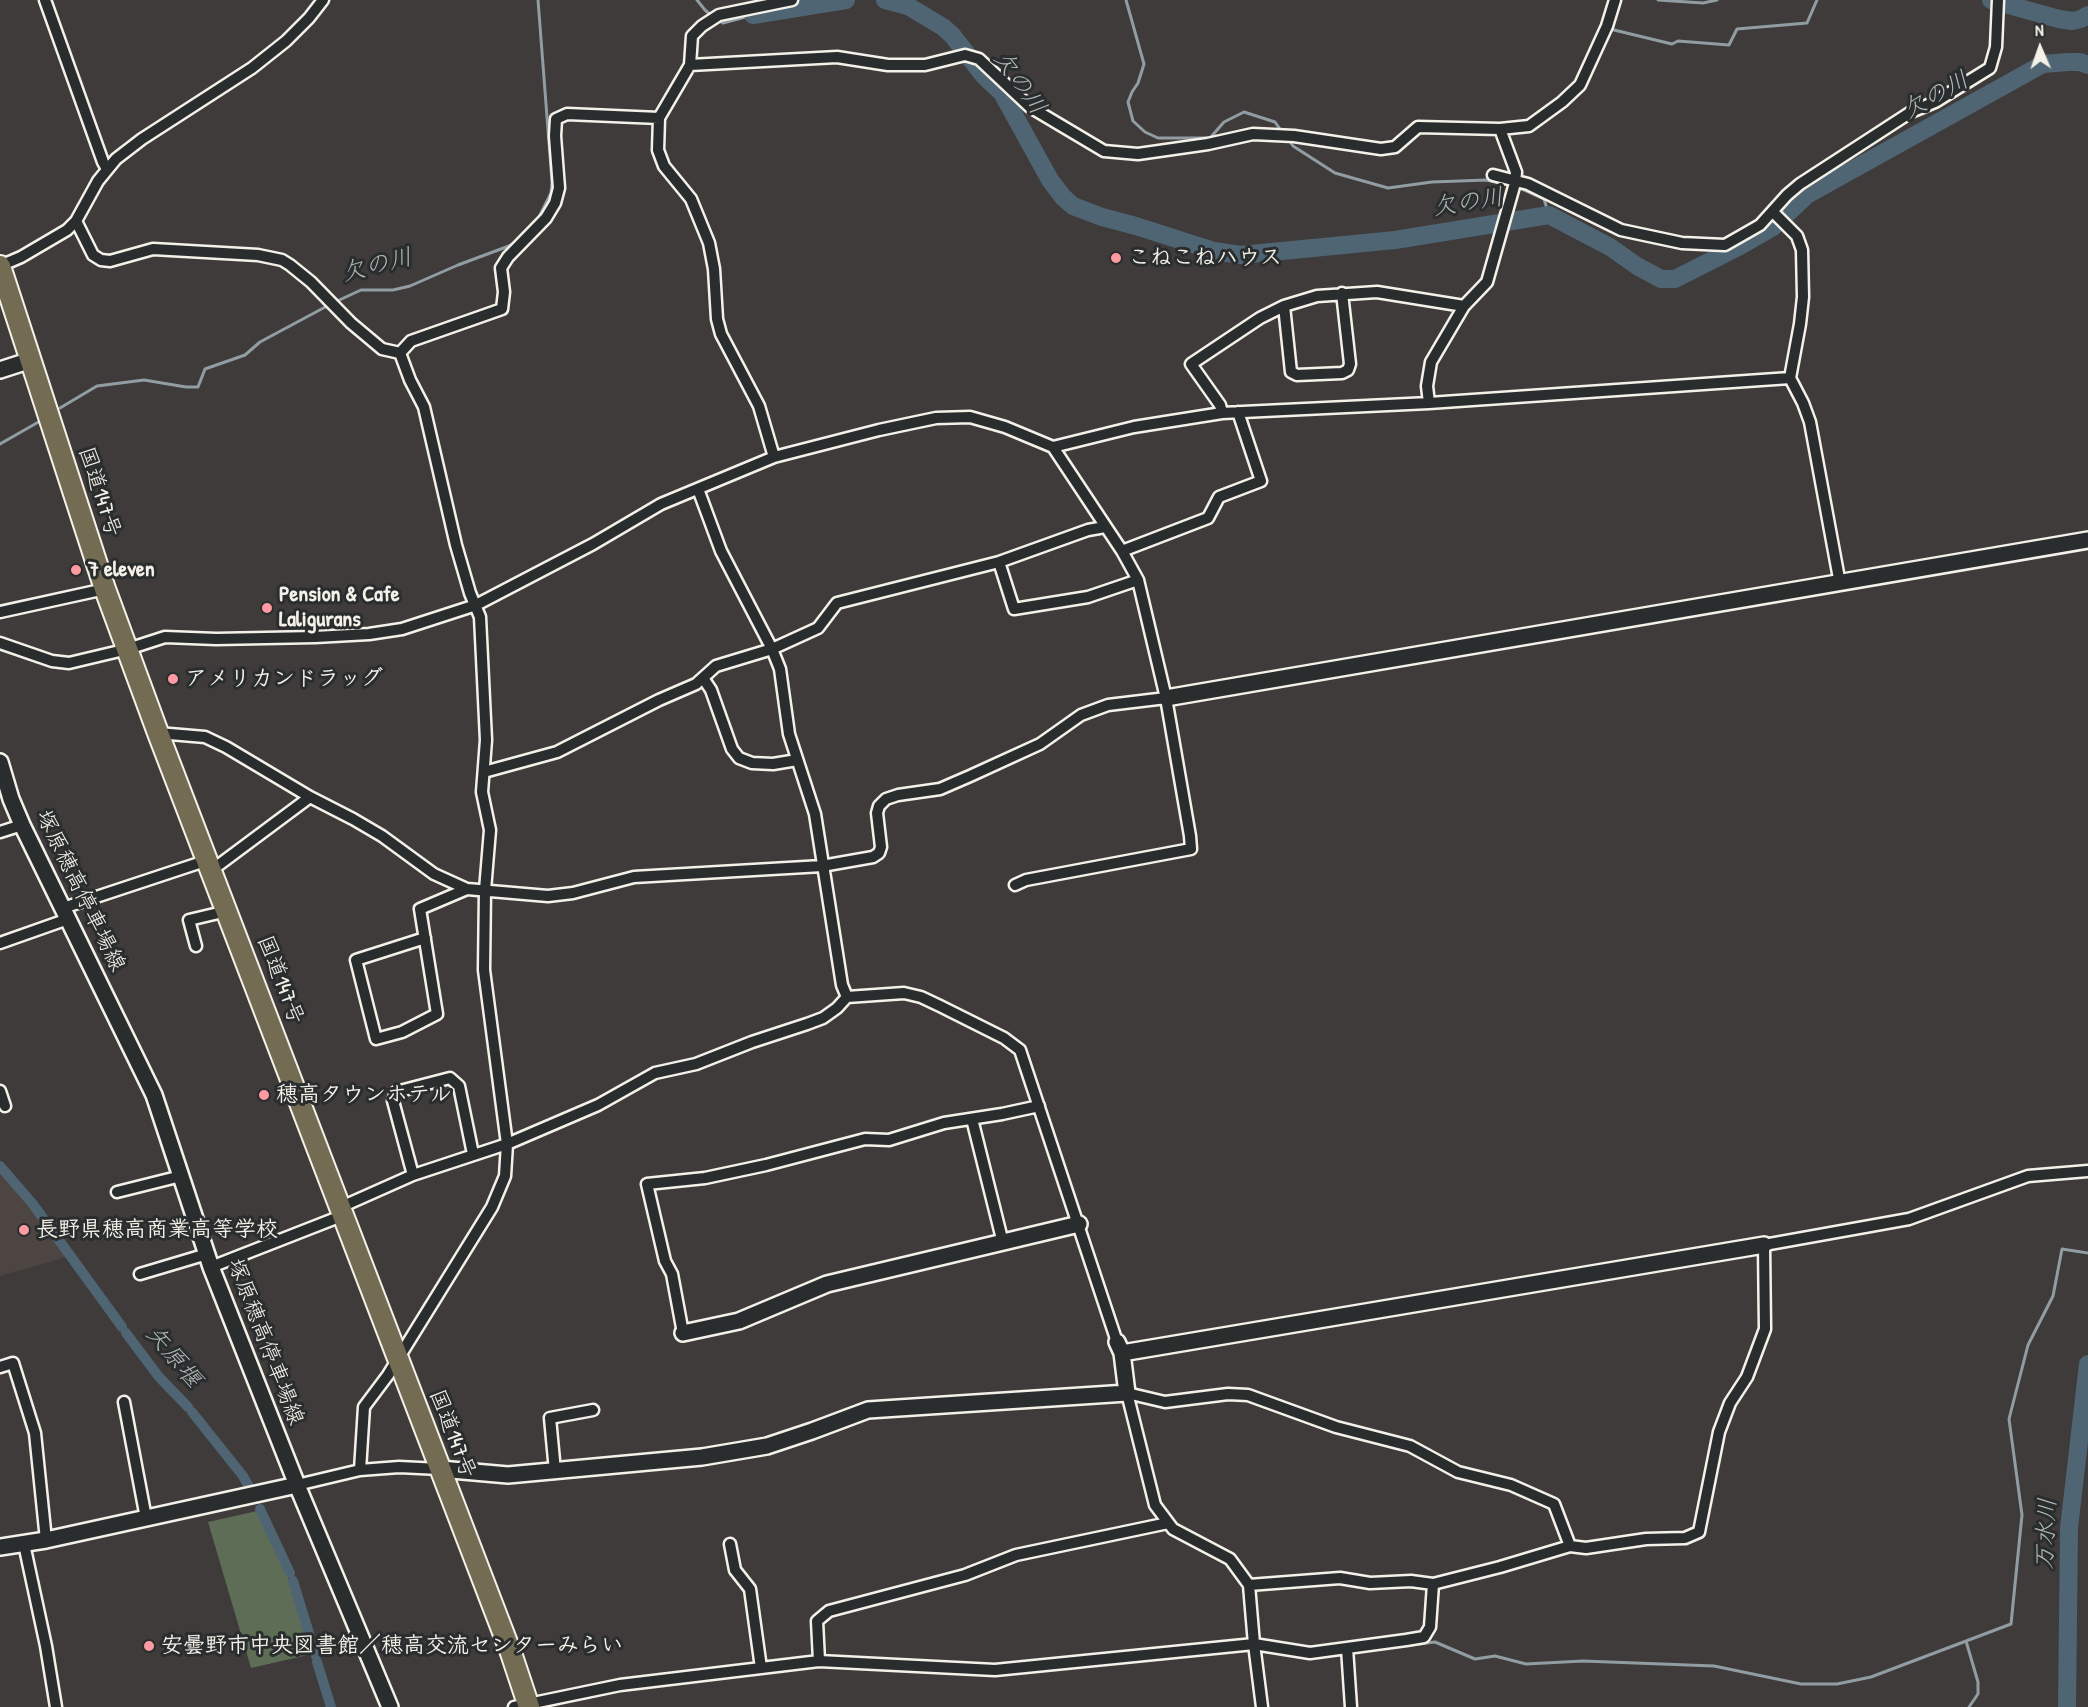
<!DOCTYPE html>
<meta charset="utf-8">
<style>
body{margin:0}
#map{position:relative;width:2088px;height:1707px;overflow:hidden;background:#3e3b3a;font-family:"Patrick Hand",sans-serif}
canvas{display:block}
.north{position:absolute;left:2010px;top:18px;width:60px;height:60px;-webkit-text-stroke:4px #2a2d2e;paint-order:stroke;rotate:358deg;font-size:16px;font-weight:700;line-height:24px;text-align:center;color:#f4f1e8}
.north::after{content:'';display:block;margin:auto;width:21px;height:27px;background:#f4f1e8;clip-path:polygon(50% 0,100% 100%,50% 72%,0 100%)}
</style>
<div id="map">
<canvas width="2088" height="1707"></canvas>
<div class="north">N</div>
</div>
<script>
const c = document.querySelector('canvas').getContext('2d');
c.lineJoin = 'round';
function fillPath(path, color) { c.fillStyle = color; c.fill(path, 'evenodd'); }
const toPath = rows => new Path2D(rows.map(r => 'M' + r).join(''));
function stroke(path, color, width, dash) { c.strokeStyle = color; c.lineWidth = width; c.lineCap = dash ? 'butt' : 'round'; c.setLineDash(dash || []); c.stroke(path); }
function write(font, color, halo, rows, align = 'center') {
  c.font = font + ' "Patrick Hand","Klee One",sans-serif'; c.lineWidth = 6; c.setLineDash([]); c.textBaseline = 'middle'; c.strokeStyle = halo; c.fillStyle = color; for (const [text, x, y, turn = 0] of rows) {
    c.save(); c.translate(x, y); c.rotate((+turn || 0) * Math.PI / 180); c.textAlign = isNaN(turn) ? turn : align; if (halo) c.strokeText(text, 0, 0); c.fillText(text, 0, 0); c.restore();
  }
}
fillPath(toPath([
 [0,1171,29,1204,67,1257,0,1276]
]), '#4c4542');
fillPath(toPath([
 [257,1511,285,1568,312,1654,251,1668,208,1522]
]), '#5d6d56');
stroke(toPath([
 [538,0,552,182,551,193,538,219],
 [697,0,705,10,712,16],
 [1126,0,1144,64,1138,83,1132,92,1128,102,1133,121,1145,132,1158,138,1210,138,1224,122,1244,112,1275,122,1282,132],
 [1658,0,1703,3,1717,0],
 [718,20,723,23,753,15],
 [1614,30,1672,44,1678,41,1729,45,1737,29,1807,23,1817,0],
 [1288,139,1293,146,1335,173,1388,188,1432,182,1486,180,1510,185],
 [1517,187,1544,199,1549,215],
 [335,302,361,290,393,290,410,286,458,265,509,246,517,241],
 [60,408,97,386,144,380,186,387,198,387,205,369,245,355,260,342,329,305],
 [0,444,42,420],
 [1966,1641,1978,1682,1978,1694,1969,1707],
 [1403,1646,1435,1642,1475,1659,1495,1656,1526,1664,1583,1661,1714,1666,1801,1684,1837,1684,1871,1677,2011,1624,2022,1515,2009,1419,2028,1345,2053,1296,2062,1249,2088,1253],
 [1261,1651,1271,1652]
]), '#919da2', 3);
stroke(toPath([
 [0,1166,32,1203,122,1327],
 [126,1333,159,1377,188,1407],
 [192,1412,243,1476,249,1487],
 [260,1509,290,1573],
 [293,1581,316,1656],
 [317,1662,331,1707]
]), '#4f6573', 10);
stroke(toPath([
 [885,0,908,6,943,27,952,35,984,76,1002,93,1050,180,1063,197,1073,206,1102,217,1136,226,1214,251,1241,255,1395,240,1549,215,1610,247,1637,266,1661,279,1675,279,1740,246,1773,227,1807,195,2043,64,2068,62,2080,62,2088,65],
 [1991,0,2059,19,2072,21,2081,19,2088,15],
 [753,15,846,0],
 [2067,1707,2069,1528,2088,1364]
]), '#4f6573', 18);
const street = toPath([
 [45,0,103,162,107,169],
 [690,65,837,57,888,65,925,65,965,55,979,59,1030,107,1104,151,1138,154,1208,144,1253,134,1294,136,1381,149,1395,147,1418,127,1500,129,1529,126,1562,102,1580,85,1607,26,1615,0],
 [1493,175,1528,184,1621,230,1682,243,1725,245,1760,225,1787,195,1800,184,1911,112,1935,102,1990,68,1996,47,1998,0],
 [1773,212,1797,236,1802,250,1803,297,1800,324,1790,378,1803,403,1810,422,1840,584],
 [76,221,93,255,101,260,110,261,153,249,258,255,282,260,290,265,311,282,351,323,382,349,400,353],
 [0,266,21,257,67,230,76,221,98,181,116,159,142,139,252,68,286,41,309,18,323,0],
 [1284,306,1291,372,1297,375,1342,373,1348,370,1350,364,1342,293],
 [400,353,411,341,502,309,504,292,501,268,508,257,546,218,555,203,559,188,555,136,556,119,567,114,659,118],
 [1429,403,1427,386,1431,362,1464,306,1487,282,1515,183,1516,172,1500,129],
 [1222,413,1220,405,1191,364,1260,318,1284,306,1317,296,1377,292,1464,306],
 [1053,447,1134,427,1222,413,1429,403,1790,378],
 [774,457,759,406,721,334,717,319,714,269,709,243,691,199,664,166,658,150,659,118,690,65,692,36,702,26,719,15,792,0],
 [698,489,721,551,772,649,780,669,789,734,815,814,842,985,847,997],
 [1122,551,1208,518,1219,497,1261,481,1238,412],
 [999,562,1014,609,1088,597,1138,580],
 [0,612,105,589],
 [0,643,52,661,69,663,128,649,165,637,216,639,315,637,369,634,402,629,476,605,593,544,661,504,774,457,879,430,936,418,970,417,1005,427,1053,447,1122,551,1138,580,1166,698,1190,836,1191,849,1026,880,1015,885],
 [703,678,711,690,732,749,739,758,752,763,773,764,797,760],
 [158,733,205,737,226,747,310,797,353,819,382,836,434,874,467,889,548,896,573,893,634,877,822,866,873,857,879,853,881,847,877,813,879,806,886,799,898,795,940,789,970,776,1040,744,1081,715,1108,705,1166,698],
 [484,772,557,752,659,700,696,684,716,666,772,649,818,628,837,603,999,562,1088,530,1105,527],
 [0,832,22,825],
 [212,870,310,797],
 [63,908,208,860],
 [425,938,356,960,376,1039,402,1032,437,1014,420,909,467,889],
 [0,943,68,919],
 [196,946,189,920,227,911],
 [0,1091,5,1106],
 [972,1119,1003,1243],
 [413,1175,393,1101,396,1092,450,1078,459,1086,473,1154],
 [117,1192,181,1176],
 [341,1207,413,1175,507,1144,598,1105,655,1073,696,1064,752,1042,807,1024,823,1018,837,1008,847,997,904,993,921,997,940,1006,1004,1038,1020,1050,1117,1342],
 [211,1267,344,1215],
 [140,1274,207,1254],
 [683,1333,672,1274,665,1261,647,1184,705,1178,766,1165,865,1139,889,1140,944,1123,1002,1114,1039,1106],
 [0,1367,13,1363,35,1433,46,1540],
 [124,1402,146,1518],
 [360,1470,364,1407,388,1375,492,1207,505,1176,507,1144,484,970,485,890,490,830,482,792,486,740,480,617,470,593,456,545,424,407,410,380,400,353],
 [555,1471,550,1418,593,1410],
 [297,1485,360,1470,399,1467,440,1469],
 [24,1544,46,1646,56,1707],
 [730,1544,735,1570,750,1589,761,1668],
 [1249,1585,1340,1578,1370,1583,1411,1581,1433,1584,1500,1567,1570,1546,1586,1548,1646,1539,1685,1538,1699,1532,1719,1432,1730,1403,1747,1377,1765,1329,1764,1245,1909,1219,2028,1176,2088,1171],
 [1347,1648,1351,1707],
 [819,1661,817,1621,829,1611,965,1575,1016,1555,1168,1523],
 [514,1707,620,1685,819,1661,995,1670,1254,1644,1310,1653,1406,1640,1424,1637,1430,1627,1433,1584],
 [1262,1707,1254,1644,1249,1585,1230,1559,1173,1529,1155,1505,1127,1393,1165,1402,1228,1394,1248,1395,1336,1427,1410,1446,1458,1472,1511,1485,1554,1504,1570,1546]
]);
const secondary = toPath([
 [0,370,31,360],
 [1166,698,2088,540],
 [0,762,11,799,22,825,154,1095,211,1267,297,1485,390,1707],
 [683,1333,739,1321,827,1284,1079,1224],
 [1122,1353,1764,1245],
 [440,1469,508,1475,702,1457,767,1446,812,1431,868,1410,1127,1393,1122,1353,1117,1342],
 [0,1547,46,1540,297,1485]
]);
const highway = toPath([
 [0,266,105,589,158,733,511,1653,529,1707]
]);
stroke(street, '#f4f1e8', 15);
stroke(secondary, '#f4f1e8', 20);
stroke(highway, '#f4f1e8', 24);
stroke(street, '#2a2d2e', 10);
stroke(secondary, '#2a2d2e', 15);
stroke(highway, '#736b52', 20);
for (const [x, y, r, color] of [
 [1116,258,6,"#ff9aa2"],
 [76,570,6,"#ff9aa2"],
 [267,608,6,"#ff9aa2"],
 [173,679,6,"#ff9aa2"],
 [264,1095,6,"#ff9aa2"],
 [24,1230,6,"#ff9aa2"],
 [149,1646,6,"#ff9aa2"]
]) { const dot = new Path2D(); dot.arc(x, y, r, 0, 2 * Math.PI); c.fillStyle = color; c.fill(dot); stroke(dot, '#2a2d2e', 2); }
write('bold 22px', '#f4f1e8', '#2a2d2e', [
 ["こねこねハウス",1128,258],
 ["7 eleven",88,570],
 ["Pension & Cafe",279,595],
 ["Laligurans",279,620],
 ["アメリカンドラッグ",185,679],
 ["穂高タウンホテル",276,1095],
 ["長野県穂高商業高等学校",36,1230],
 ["安曇野市中央図書館／穂高交流センターみらい",161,1646]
], 'left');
write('22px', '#f4f1e8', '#2a2d2e', [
 ["国道147号",99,492,72],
 ["塚原穂高停車場線",80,891,64],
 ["国道147号",280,980,69],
 ["塚原穂高停車場線",265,1342,69],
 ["国道147号",452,1434,69]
]);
write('italic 24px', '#b2b9b9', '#2a2d2e', [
 ["欠の川",1019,83,55],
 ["欠の川",1936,96,-29],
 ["欠の川",1468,203,-9],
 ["欠の川",377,266,-14],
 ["矢原堰",173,1357,50],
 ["万水川",2047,1534,-87]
]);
</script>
